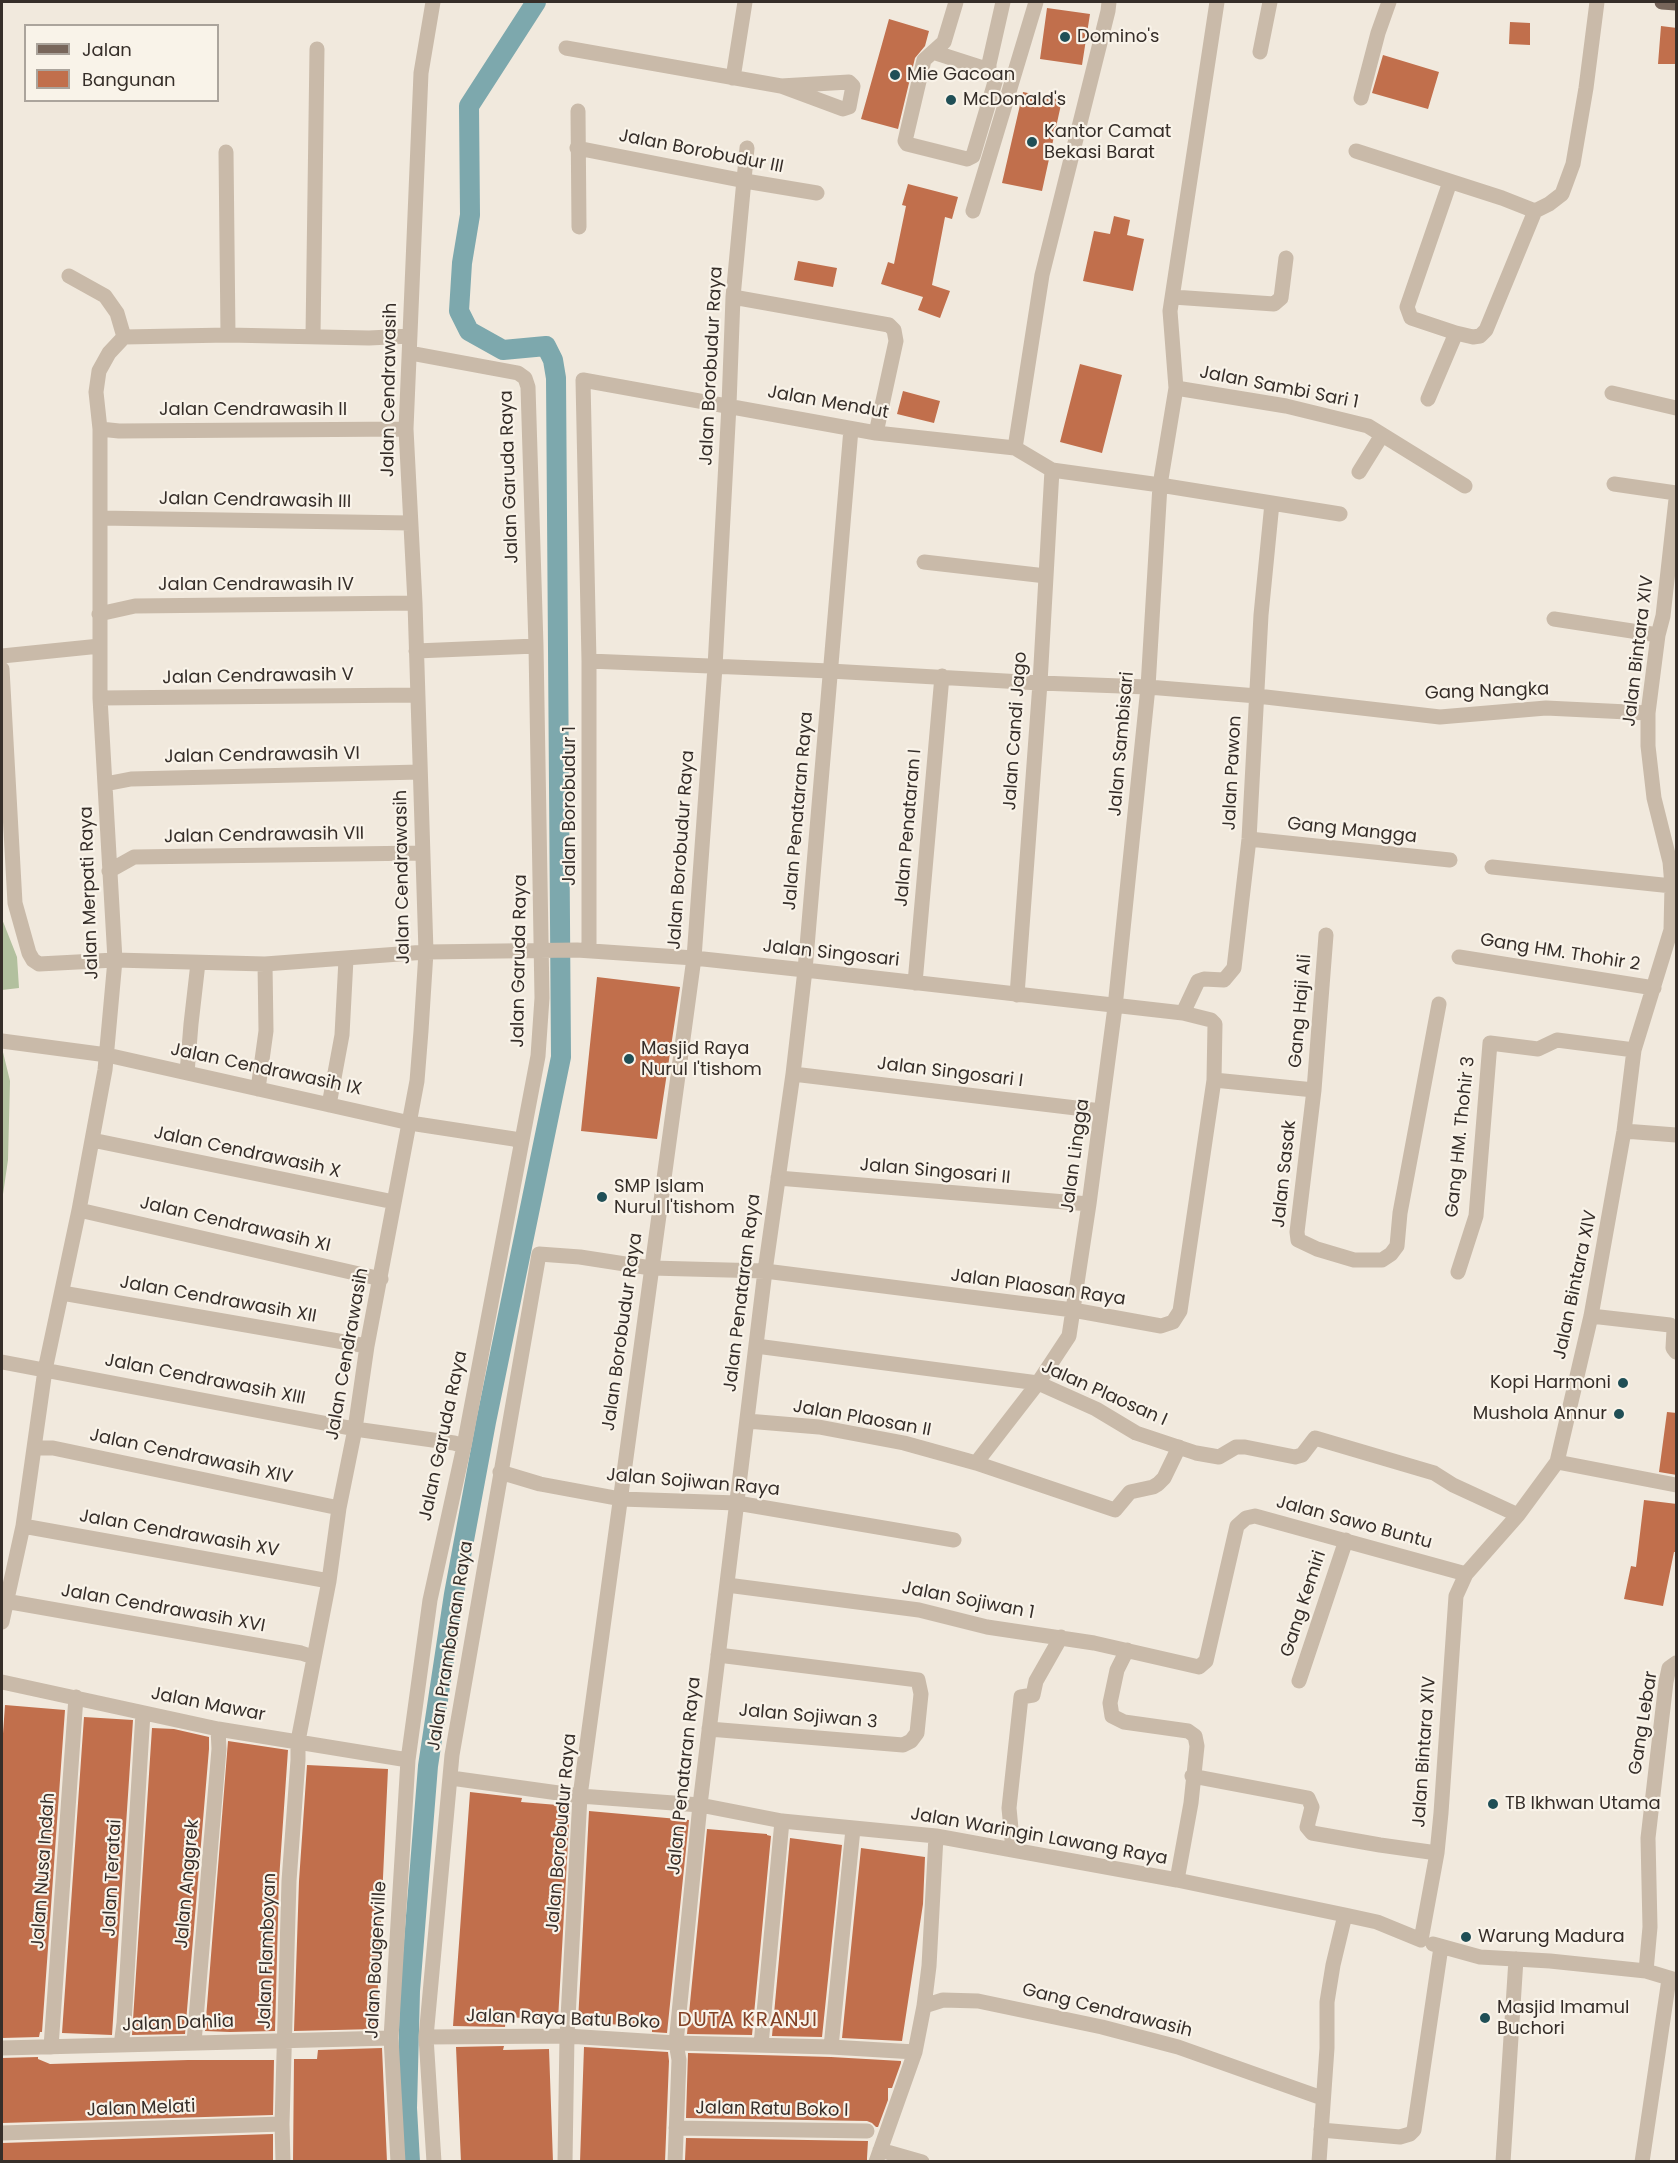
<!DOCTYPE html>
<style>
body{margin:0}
#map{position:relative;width:1678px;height:2163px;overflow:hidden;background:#f1e9dd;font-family:Poppins,sans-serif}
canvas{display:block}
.frame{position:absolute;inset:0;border:3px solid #362e29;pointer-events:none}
.legend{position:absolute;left:24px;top:24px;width:195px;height:78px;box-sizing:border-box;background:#f9f3e9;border:2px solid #aba49c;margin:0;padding:8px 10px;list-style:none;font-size:18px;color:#362e29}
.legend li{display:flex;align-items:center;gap:12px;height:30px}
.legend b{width:30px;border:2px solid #aba49c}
</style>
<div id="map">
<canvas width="1678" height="2163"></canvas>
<div class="frame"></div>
<ul class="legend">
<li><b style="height:8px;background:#78665b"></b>Jalan</li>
<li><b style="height:16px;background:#c16f4c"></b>Bangunan</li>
</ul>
</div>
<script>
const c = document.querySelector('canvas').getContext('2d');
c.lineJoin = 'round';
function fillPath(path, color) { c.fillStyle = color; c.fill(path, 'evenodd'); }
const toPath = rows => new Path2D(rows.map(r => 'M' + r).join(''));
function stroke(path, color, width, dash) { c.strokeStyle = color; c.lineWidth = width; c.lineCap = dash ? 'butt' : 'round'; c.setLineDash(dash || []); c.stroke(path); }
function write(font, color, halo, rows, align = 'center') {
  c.font = font + ' Poppins,sans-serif'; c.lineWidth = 4.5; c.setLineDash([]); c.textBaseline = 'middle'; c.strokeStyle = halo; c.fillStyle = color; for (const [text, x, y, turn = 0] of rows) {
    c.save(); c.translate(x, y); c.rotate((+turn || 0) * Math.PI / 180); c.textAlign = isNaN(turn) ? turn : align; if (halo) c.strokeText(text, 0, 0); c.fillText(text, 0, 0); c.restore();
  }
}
fillPath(toPath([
 [2,919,17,957,19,988,2,990],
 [2,1048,10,1081,8,1160,2,1201]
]), '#b2c09e');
stroke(toPath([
 [410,2162,407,2108,410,1991,428,1766,454,1594,486,1422,561,1057,556,378,553,360,546,346,503,350,469,331,459,311,462,263,470,215,469,106,536,2]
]), '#7da8ad', 20);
fillPath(toPath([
 [1047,8,1090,14,1082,65,1040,59],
 [889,19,929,31,925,46,915,58,898,129,861,119],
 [1510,22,1530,23,1530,45,1509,44],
 [1661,26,1677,28,1677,64,1658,64],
 [1383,55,1439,72,1428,109,1372,93],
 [1023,92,1062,100,1042,191,1002,183],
 [908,184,958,197,952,219,945,217,932,285,950,291,940,318,918,310,923,297,881,284,888,262,894,264,906,206,902,205],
 [1114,216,1130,220,1127,235,1144,239,1133,291,1083,281,1094,231,1110,234],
 [798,261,837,268,833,287,794,280],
 [1080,364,1122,375,1102,453,1060,442],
 [903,391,940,401,934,423,897,414],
 [597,977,680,987,657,1139,581,1131],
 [1667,1412,1677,1413,1677,1475,1659,1472],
 [1644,1500,1677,1504,1677,1552,1674,1552,1663,1606,1624,1599,1631,1566,1636,1567],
 [5,1705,65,1710,42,2032,40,2032,39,2037,2,2038,2,1748],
 [84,1717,133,1720,112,2035,62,2033],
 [152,1728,174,1729,209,1737,209,1749,185,2034,132,2035],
 [228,1741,288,1750,279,1880,275,2031,230,2032,205,2031],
 [307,1765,388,1769,376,2029,294,2031,299,1881],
 [470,1792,522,1798,521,1802,570,1806,558,2020,506,2017,505,2027,453,2026],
 [589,1811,689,1820,667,2033,652,2032,652,2027,578,2022],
 [707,1829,767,1834,767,1835,771,1836,752,2035,687,2034],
 [790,1838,842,1845,822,2037,772,2036],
 [861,1848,925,1857,923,1904,902,2041,842,2038],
 [504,2046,503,2050,549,2049,553,2162,461,2162,456,2047],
 [584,2047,668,2052,669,2061,665,2162,580,2162],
 [382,2048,387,2162,293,2162,294,2059,317,2059,318,2050],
 [688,2053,831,2057,901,2061,901,2063,892,2088,888,2088,888,2100,878,2127,876,2127,872,2123,867,2121,686,2118],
 [38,2057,38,2059,50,2064,188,2060,274,2060,273,2115,2,2123,2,2058],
 [273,2134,273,2162,2,2162,2,2143],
 [686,2138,868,2141,867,2158,867,2162,685,2160]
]), '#c16f4c');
stroke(toPath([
 [956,2,944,42,924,60,905,141,907,144,967,159,973,156,995,82,989,70,989,64,1003,2],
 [566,48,781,86,843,109,849,107,853,86,849,82,781,86],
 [933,52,989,70],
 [1260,52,1270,2],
 [733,78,745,2],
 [1361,98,1378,33,1389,2],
 [578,111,579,227],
 [577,148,745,181,817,193],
 [1356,151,1502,198,1535,211],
 [226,152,228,335],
 [1450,182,1407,307,1411,318,1456,333],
 [973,211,1036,2],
 [69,276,105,296,117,313,124,337],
 [733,297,889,325,894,330,896,341,876,433],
 [1173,297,1274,304,1281,298,1286,258],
 [313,336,317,49],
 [1176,388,1286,406,1368,426,1465,486],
 [1612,393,1676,408],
 [1428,399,1456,333,1473,337,1480,336,1486,330,1535,211,1549,204,1562,194,1573,164,1586,88,1597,2],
 [100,429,119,431,406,429],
 [1015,448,1042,275,1108,11,1109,2],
 [1359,472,1382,435],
 [1614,484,1676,493],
 [100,518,410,523],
 [924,562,1046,576],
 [99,614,135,606,415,603],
 [1554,619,1658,635],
 [416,651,536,646],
 [2,656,100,646],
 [589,661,830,671,1040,683,1148,687,1257,696,1440,717,1546,708,1648,713],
 [2,669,15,903,29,953,33,960,39,964,115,960,265,964,426,952,577,950,694,958,805,970,1183,1013,1211,1020,1215,1024,1214,1080,1314,1090,1297,1232,1298,1240,1317,1249,1354,1260,1382,1260,1391,1254,1397,1246,1400,1213,1439,1004],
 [100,698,416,695],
 [105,784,131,779,420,772],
 [1249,839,1450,860],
 [1492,867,1672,886],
 [109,871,134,857,422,853],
 [589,951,589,661,583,380,876,433,1015,448,1052,470,1160,485,1340,514],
 [1459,957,1654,988],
 [915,983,942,676],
 [1017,995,1040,683,1052,470],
 [1183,1013,1198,981,1204,979,1224,980,1234,968,1249,839,1261,615,1272,503],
 [2,1041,107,1055,410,1123,514,1139,521,1142],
 [187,1073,191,1024,198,963],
 [793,1074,1101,1111],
 [258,1089,266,1031,265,964],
 [1314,1090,1326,935],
 [329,1105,342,1035,346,959],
 [1624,1131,1676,1135],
 [92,1140,394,1202],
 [778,1178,1089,1204],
 [79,1210,381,1279],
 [1458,1272,1476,1216,1490,1043,1538,1049,1557,1040,1634,1050],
 [62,1293,367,1346],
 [1591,1316,1670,1325,1674,1330,1673,1348,1676,1352],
 [756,1346,1038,1383,1096,1409,1136,1433,1196,1453,1219,1457,1236,1447,1245,1447,1295,1457,1302,1455,1315,1438,1434,1473,1453,1485,1518,1515],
 [2,1362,355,1429,454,1443,464,1446],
 [747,1421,819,1427,904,1443,976,1463,1038,1383,1069,1336,1089,1204,1115,1007,1148,687,1160,485,1176,388,1170,311,1217,2],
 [35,1448,53,1448,339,1508],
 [1557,1462,1676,1485],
 [976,1463,1115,1510,1130,1492,1153,1487,1158,1484,1164,1478,1179,1447],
 [500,1472,540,1484,621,1499,737,1503,954,1540],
 [23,1526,329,1581],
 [727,1585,919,1610,987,1627,1094,1643,1199,1667,1206,1661,1237,1526,1246,1518,1255,1516,1466,1574],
 [5,1601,301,1653,313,1657],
 [2,1622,23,1526,45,1370,79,1210,105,1070,115,960,100,698,100,429,96,392,99,371,109,353,124,337,228,335,369,338,410,336],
 [1127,1650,1117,1670,1110,1703,1112,1716,1124,1722,1188,1731,1195,1736,1197,1746,1191,1803,1177,1880],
 [1299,1681,1346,1540],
 [2,1682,218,1729,408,1760],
 [709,1729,903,1745,911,1741,917,1733,921,1694,918,1680,718,1655],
 [1192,1776,1308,1798,1312,1807,1307,1827,1312,1833,1380,1845,1437,1853],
 [451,1778,580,1796,700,1805,782,1821,936,1836,1177,1880,1345,1915],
 [1013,1850,1009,1808,1021,1697,1033,1695,1036,1681,1061,1637],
 [1433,1944,1480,1957,1550,1961,1646,1971,1676,1980],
 [1646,1971,1650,1927,1648,1838,1666,1682,1669,1668,1676,1663],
 [924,2006,929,1966,936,1836],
 [426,2037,567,2036,676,2043,831,2047,915,2052],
 [194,2042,219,1749,218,1729],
 [121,2045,124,2023,143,1713],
 [761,2045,782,1821],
 [51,2047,76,1697],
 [831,2047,853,1829],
 [2,2048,391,2038],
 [676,2128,867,2131],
 [1321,2130,1400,2137,1410,2134,1414,2130,1441,1947],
 [2,2133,282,2124],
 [880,2150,922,2162],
 [283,2162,282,2124,289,1881,298,1760,298,1741,329,1581,339,1508,355,1429,367,1346,417,1081,421,1031,426,952,415,603,406,429,421,73,433,2],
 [398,2162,391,2038,408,1760,430,1600,464,1446,538,1056,542,998,536,646,528,387,525,378,518,373,410,353],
 [434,2162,426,2037,452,1755,539,1254,580,1257,651,1268,765,1271,1073,1310,1161,1326,1173,1322,1180,1311,1214,1080],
 [565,2162,567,2036,580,1796,694,958,715,667,729,405,733,297,747,148],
 [675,2162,679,2060,676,2043,700,1805,765,1271,793,1074,805,970,851,429],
 [876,2162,915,2052,924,2006,943,2000,978,2001,1102,2027,1178,2047,1322,2098],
 [1319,2162,1327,2048,1327,2002,1333,1965,1345,1915,1377,1922,1421,1940,1437,1853,1441,1813,1456,1596,1466,1574,1518,1515,1557,1462,1591,1316,1624,1131,1634,1050,1671,930,1672,886,1670,862,1654,798,1648,746,1648,713,1658,635,1663,616,1676,499],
 [1503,2162,1516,1959],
 [1642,2162,1669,1979]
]), '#c9baa9', 15);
stroke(toPath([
 [1662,2,1676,3]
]), '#78665b', 15);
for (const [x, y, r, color] of [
 [1065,37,6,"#204f56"],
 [895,75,6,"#204f56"],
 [951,100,6,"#204f56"],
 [1032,142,6,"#204f56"],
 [629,1059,6,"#204f56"],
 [602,1197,6,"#204f56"],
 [1623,1383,6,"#204f56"],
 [1619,1414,6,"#204f56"],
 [1493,1804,6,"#204f56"],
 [1466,1937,6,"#204f56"],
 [1485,2018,6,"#204f56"]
]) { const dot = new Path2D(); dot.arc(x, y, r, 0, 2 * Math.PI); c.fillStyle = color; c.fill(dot); stroke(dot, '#f9f3e9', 2); }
write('18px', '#362e29', '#f9f3e9', [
 ["Domino's",1077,37],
 ["Mie Gacoan",907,75],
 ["McDonald's",963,100],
 ["Kantor Camat",1044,132],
 ["Bekasi Barat",1044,153],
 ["Masjid Raya",641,1049],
 ["Nurul I'tishom",641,1070],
 ["SMP Islam",614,1187],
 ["Nurul I'tishom",614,1208],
 ["Kopi Harmoni",1611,1383,"right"],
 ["Mushola Annur",1607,1414,"right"],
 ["TB Ikhwan Utama",1505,1804],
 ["Warung Madura",1478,1937],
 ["Masjid Imamul",1497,2008],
 ["Buchori",1497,2029]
], 'left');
write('18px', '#362e29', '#f9f3e9', [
 ["Jalan Borobudur III",701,152,11],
 ["Jalan Borobudur Raya",712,366,-87],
 ["Jalan Sambi Sari 1",1279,388,11],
 ["Jalan Cendrawasih",390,390,-89],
 ["Jalan Mendut",828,403,10],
 ["Jalan Cendrawasih II",253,410],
 ["Jalan Garuda Raya",510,477,-92],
 ["Jalan Cendrawasih III",255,501,1],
 ["Jalan Cendrawasih IV",256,585],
 ["Jalan Bintara XIV",1639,651,-83],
 ["Jalan Cendrawasih V",258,677,-1],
 ["Gang Nangka",1487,692,-2],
 ["Jalan Candi Jago",1016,731,-86],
 ["Jalan Sambisari",1122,744,-85],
 ["Jalan Cendrawasih VI",262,756,-1],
 ["Jalan Pawon",1233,773,-87],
 ["Jalan Borobudur 1",570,806,-90],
 ["Jalan Penataran Raya",799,811,-85],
 ["Jalan Penataran I",909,828,-85],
 ["Gang Mangga",1352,831,6],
 ["Jalan Cendrawasih VII",264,836,-1],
 ["Jalan Borobudur Raya",682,850,-86],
 ["Jalan Cendrawasih",403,877,-91],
 ["Jalan Merpati Raya",90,893,-92],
 ["Gang HM. Thohir 2",1560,953,9],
 ["Jalan Singosari",831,954,6],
 ["Jalan Garuda Raya",520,961,-89],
 ["Gang Haji Ali",1301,1011,-85],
 ["Jalan Cendrawasih IX",266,1070,12],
 ["Jalan Singosari I",950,1073,7],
 ["Gang HM. Thohir 3",1461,1137,-84],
 ["Jalan Cendrawasih X",247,1153,12],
 ["Jalan Lingga",1076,1156,-82],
 ["Jalan Singosari II",935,1172,5],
 ["Jalan Sasak",1285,1174,-84],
 ["Jalan Cendrawasih XI",235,1225,13],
 ["Jalan Bintara XIV",1576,1285,-78],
 ["Jalan Plaosan Raya",1038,1288,8],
 ["Jalan Penataran Raya",743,1293,-83],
 ["Jalan Cendrawasih XII",218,1300,10],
 ["Jalan Borobudur Raya",623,1332,-82],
 ["Jalan Cendrawasih",348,1354,-80],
 ["Jalan Cendrawasih XIII",205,1380,11],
 ["Jalan Plaosan I",1104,1394,24],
 ["Jalan Plaosan II",862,1419,10],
 ["Jalan Garuda Raya",444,1436,-78],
 ["Jalan Cendrawasih XIV",191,1457,12],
 ["Jalan Sojiwan Raya",693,1483,5],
 ["Jalan Sawo Buntu",1354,1523,15],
 ["Jalan Cendrawasih XV",179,1534,10],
 ["Jalan Sojiwan 1",968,1601,11],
 ["Gang Kemiri",1304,1604,-72],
 ["Jalan Cendrawasih XVI",163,1609,10],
 ["Jalan Prambanan Raya",451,1646,-81],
 ["Jalan Mawar",208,1705,11],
 ["Jalan Sojiwan 3",808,1717,5],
 ["Gang Lebar",1644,1723,-81],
 ["Jalan Bintara XIV",1425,1752,-86],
 ["Jalan Penataran Raya",685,1776,-84],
 ["Jalan Borobudur Raya",562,1833,-85],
 ["Jalan Waringin Lawang Raya",1039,1837,10],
 ["Jalan Nusa Indah",44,1871,-86],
 ["Jalan Teratai",113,1878,-87],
 ["Jalan Anggrek",188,1884,-85],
 ["Jalan Flamboyan",268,1951,-88],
 ["Jalan Bougenville",377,1960,-87],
 ["Gang Cendrawasih",1107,2011,14],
 ["Jalan Raya Batu Boko",563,2020,2],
 ["Jalan Dahlia",178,2024,-2],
 ["Jalan Melati",141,2109,-2],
 ["Jalan Ratu Boko I",772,2110,1]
]);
c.letterSpacing = '1.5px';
write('20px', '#824125', '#f9f3e9', [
 ["DUTA KRANJI",748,2021]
]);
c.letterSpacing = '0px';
</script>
